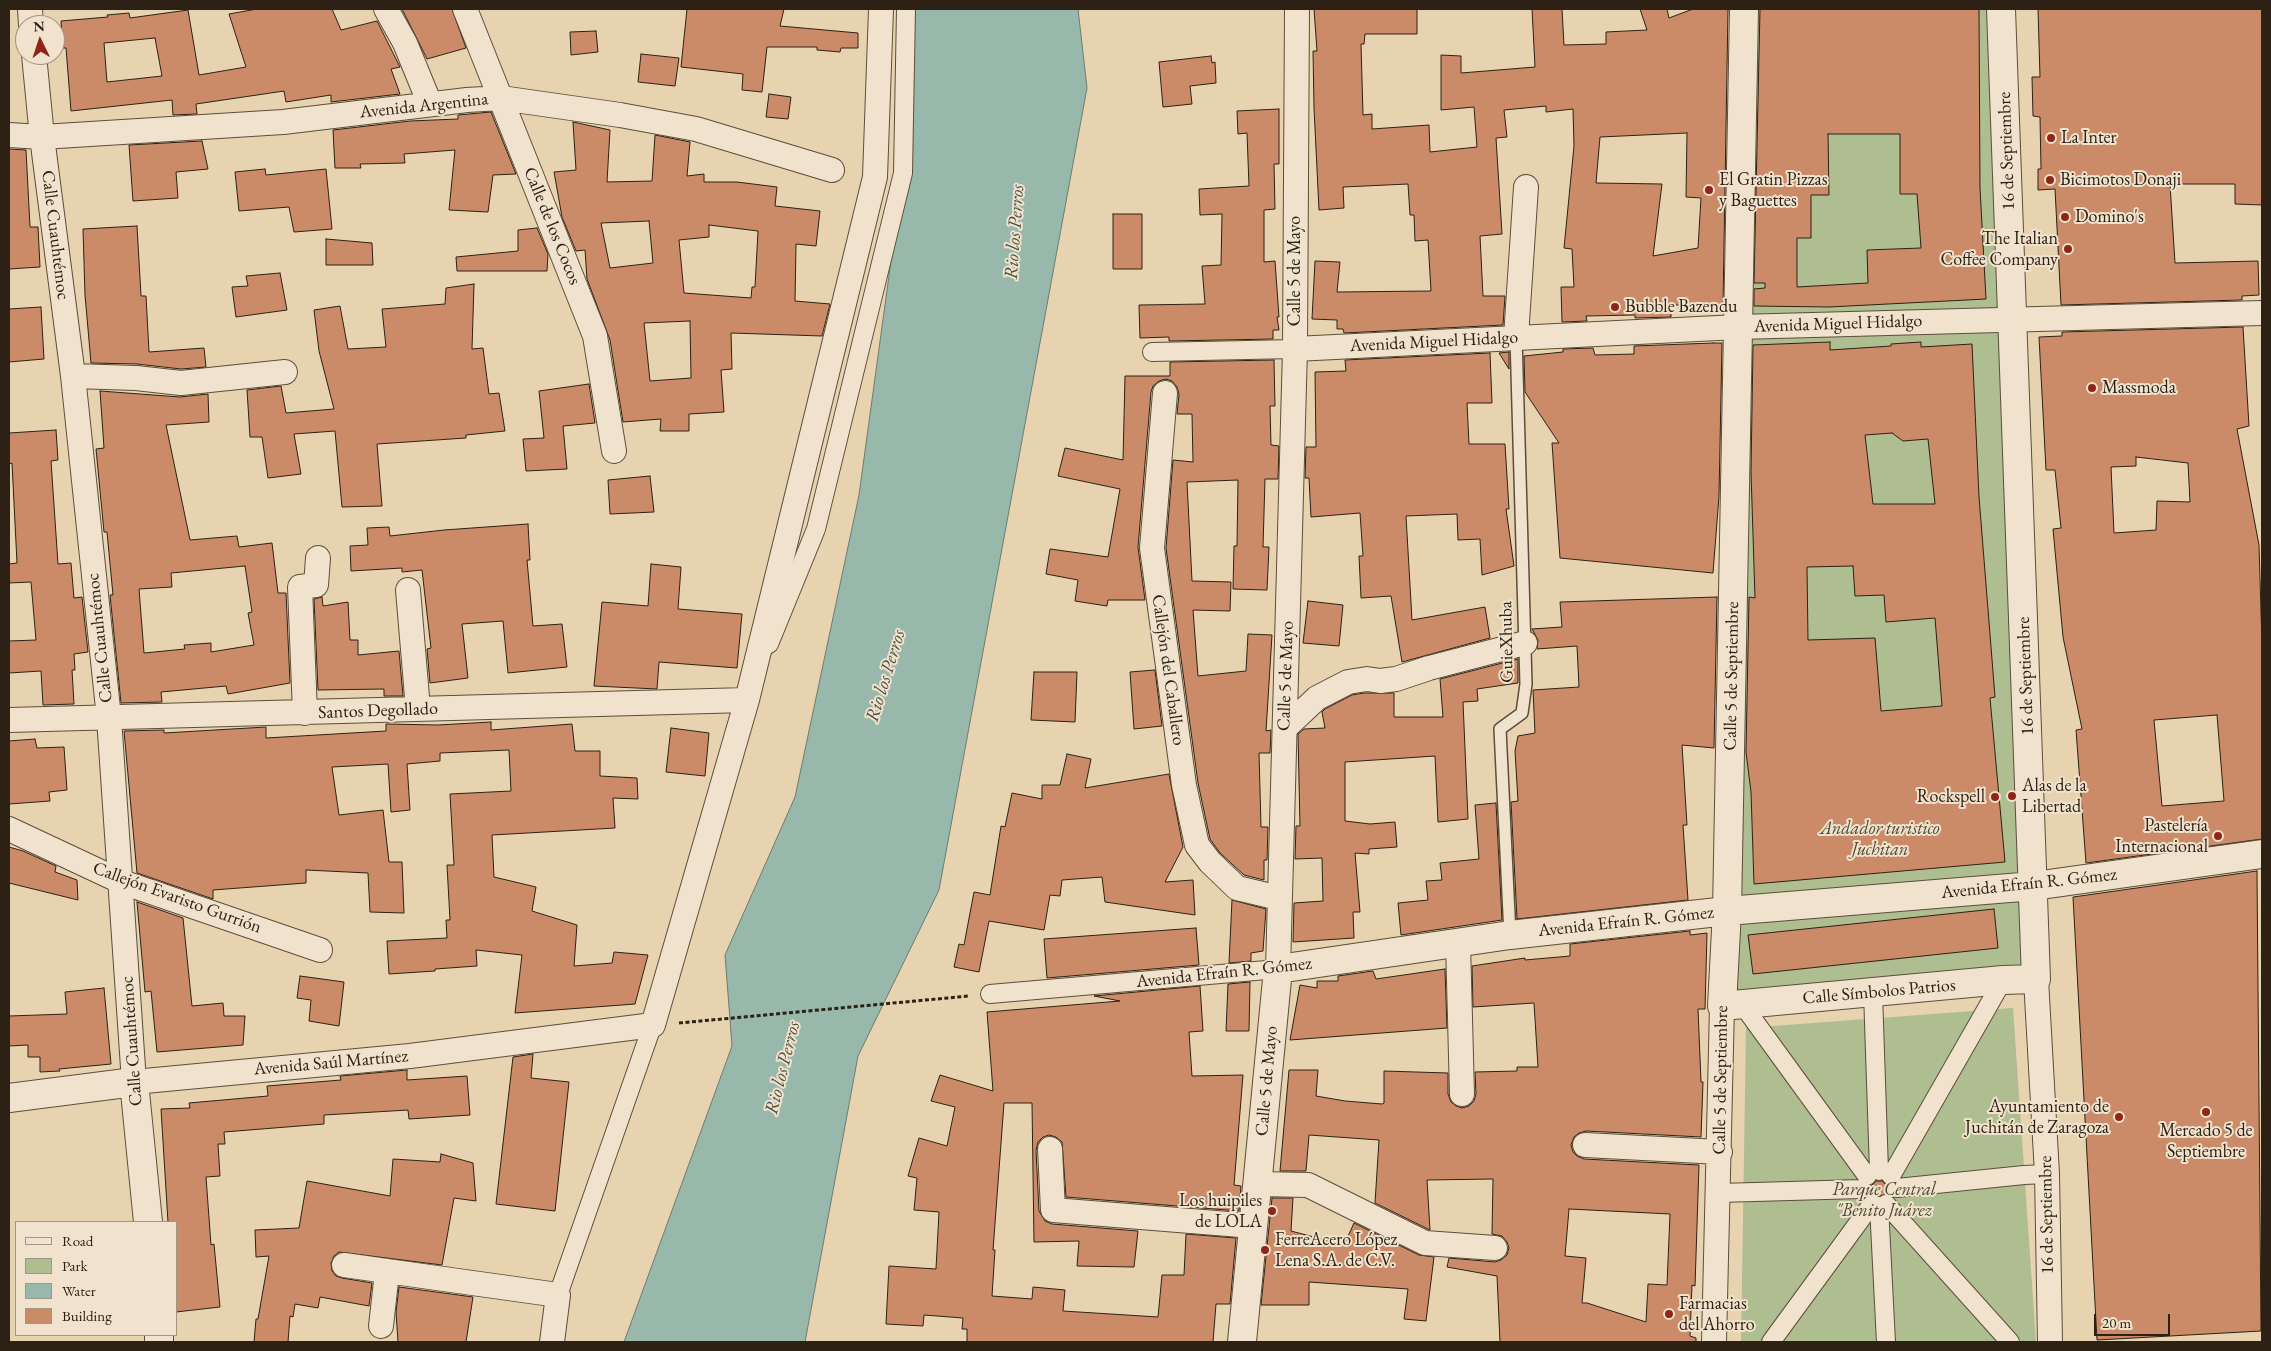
<!DOCTYPE html>
<meta charset="utf-8">
<style>
body{margin:0}
#map{position:relative;width:2271px;height:1351px;overflow:hidden;background:#e8d3b1;font-family:"EB Garamond",serif}
canvas{display:block}
.frame{position:absolute;inset:0;border:10px solid #2c2114;pointer-events:none}
.legend{position:absolute;left:15px;top:1221px;width:162px;height:115px;box-sizing:border-box;background:#f0e2cc;border:1px solid #a29582;margin:0;padding:6px 9px;list-style:none;font-size:15px;color:#2c2114}
.legend li{display:flex;align-items:center;gap:10px;height:25px}
.legend b{width:25px;border:1px solid #a29582}
.north{position:absolute;left:15px;top:15px;width:50px;height:50px;box-sizing:border-box;background:#f0e2cc;border:1px solid #a29582;border-radius:50%;rotate:356deg;font-size:14px;font-weight:700;line-height:20px;text-align:center;color:#2c2114}
.north::after{content:'';display:block;margin:auto;width:18px;height:22px;background:#8f2418;clip-path:polygon(50% 0,100% 100%,50% 72%,0 100%)}
.scale{position:absolute;left:2094px;top:1314px;width:76px;height:22px;box-sizing:border-box;border:2px solid #2c2114;border-top:0;padding-left:6px;font-size:15px;line-height:18px;white-space:nowrap;color:#2c2114;-webkit-text-stroke:4px #f0e2cc;paint-order:stroke}
</style>
<div id="map">
<canvas width="2271" height="1351"></canvas>
<div class="frame"></div>
<ul class="legend">
<li><b style="height:6px;background:#f0e2cc"></b>Road</li>
<li><b style="height:14px;background:#afbe91"></b>Park</li>
<li><b style="height:14px;background:#97b8aa"></b>Water</li>
<li><b style="height:14px;background:#cb8b68"></b>Building</li>
</ul>
<div class="north">N</div>
<div class="scale">20 m</div>
</div>
<script>
const c = document.querySelector('canvas').getContext('2d');
c.lineJoin = 'round';
function fillPath(path, color) { c.fillStyle = color; c.fill(path, 'evenodd'); }
const toPath = rows => new Path2D(rows.map(r => 'M' + r).join(''));
function stroke(path, color, width, dash) { c.strokeStyle = color; c.lineWidth = width; c.lineCap = dash ? 'butt' : 'round'; c.setLineDash(dash || []); c.stroke(path); }
function write(font, color, halo, rows, align = 'center') {
  c.font = font + ' "EB Garamond",serif'; c.lineWidth = 4; c.setLineDash([]); c.textBaseline = 'middle'; c.strokeStyle = halo; c.fillStyle = color; for (const [text, x, y, turn = 0] of rows) {
    c.save(); c.translate(x, y); c.rotate((+turn || 0) * Math.PI / 180); c.textAlign = isNaN(turn) ? turn : align; if (halo) c.strokeText(text, 0, 0); c.fillText(text, 0, 0); c.restore();
  }
}
fillPath(toPath([
 [1744,9,2001,9,2036,979,1722,1006],
 [2013,1008,2036,1342,1741,1342,1746,1028]
]), '#afbe91');
const water = toPath([
 [906,9,1078,9,1087,88,939,890,858,1056,805,1342,624,1342,732,1046,725,955,795,797,859,495,903,173,906,9]
]);
fillPath(water, '#97b8aa');
stroke(water, '#6c7c6e', 1);
const building = toPath([
 [257,9,332,9,341,30,377,21,400,67,391,69,400,94,331,102,331,95,286,102,284,91,196,104,197,114,173,115,172,100,71,111,66,48,63,48,61,21,108,17,107,15,129,13,130,18,188,10,199,75,246,67,229,14,257,9],
 [155,38,162,76,107,82,104,43,155,38],
 [402,9,452,9,466,48,427,59,402,9],
 [687,9,784,9,780,26,858,33,858,48,841,48,840,52,817,50,817,47,767,47,762,92,742,90,743,74,681,67,687,9],
 [1314,9,1417,9,1417,34,1365,34,1364,44,1361,44,1363,115,1372,114,1372,129,1429,125,1430,152,1477,147,1474,107,1441,110,1441,55,1461,56,1461,73,1535,67,1532,9,1562,9,1564,45,1606,44,1606,32,1647,30,1640,9,1667,9,1669,18,1693,9,1728,9,1723,305,1671,305,1671,317,1635,318,1635,315,1586,316,1587,321,1562,322,1561,287,1574,287,1572,249,1564,248,1574,146,1573,109,1546,112,1546,106,1504,110,1507,137,1496,138,1502,234,1480,236,1483,296,1505,296,1503,325,1344,333,1343,329,1337,329,1337,320,1312,319,1315,261,1340,262,1337,292,1431,291,1428,240,1415,241,1414,215,1410,215,1408,184,1343,187,1344,208,1319,210,1314,108,1313,51,1317,51,1314,9],
 [1687,133,1686,197,1701,198,1698,248,1653,256,1662,184,1596,183,1600,137,1687,133],
 [1760,9,1979,9,1980,188,1986,299,1829,307,1754,306,1754,289,1765,288,1765,283,1754,283,1760,9],
 [1828,134,1900,134,1900,194,1917,194,1921,248,1867,250,1868,283,1797,287,1797,238,1811,238,1811,195,1829,195,1828,134],
 [2038,9,2262,9,2262,205,2235,204,2235,184,2170,184,2175,263,2258,261,2259,295,2242,296,2242,300,2061,305,2055,189,2038,190,2038,169,2041,169,2040,117,2033,116,2032,77,2040,77,2038,9],
 [596,31,598,52,571,55,570,32,596,31],
 [641,54,679,58,675,86,638,82,641,54],
 [1211,56,1212,63,1215,62,1216,83,1190,86,1192,104,1163,107,1159,62,1211,56],
 [769,94,791,97,788,119,766,117,769,94],
 [1279,109,1279,164,1274,164,1275,209,1264,210,1264,262,1275,261,1279,317,1277,317,1279,330,1273,330,1273,339,1169,341,1169,337,1140,338,1139,305,1205,304,1202,266,1221,265,1222,214,1200,215,1199,189,1249,186,1247,133,1238,134,1237,111,1279,109],
 [491,112,516,174,493,175,488,212,449,210,455,150,404,154,405,163,360,164,361,168,335,168,333,130,410,121,458,119,458,115,491,112],
 [573,122,610,130,607,182,652,181,655,135,690,142,687,176,704,174,704,182,737,182,777,187,775,206,820,211,816,246,796,244,795,301,830,304,822,336,731,333,732,369,721,370,724,412,689,414,689,431,660,431,661,419,623,422,610,340,587,279,585,250,576,251,562,217,554,172,576,170,573,122],
 [649,221,653,263,610,268,601,223,649,221],
 [709,225,758,231,755,287,752,287,751,298,684,293,679,240,709,237,709,225],
 [690,321,691,378,650,381,644,323,690,321],
 [202,141,208,169,176,172,178,198,133,201,129,145,202,141],
 [9,149,26,150,30,227,38,227,40,267,9,269,9,149],
 [265,169,266,175,326,169,332,229,294,232,289,207,239,211,235,172,265,169],
 [1113,214,1142,214,1142,269,1113,269,1113,214],
 [137,226,141,296,146,296,149,352,204,348,206,367,181,369,137,364,91,363,85,295,83,229,137,226],
 [537,228,548,254,547,271,457,271,456,257,518,251,518,230,537,228],
 [326,239,372,243,373,265,326,265,326,239],
 [280,273,287,310,236,317,232,287,248,286,246,276,280,273],
 [474,284,472,349,483,348,489,394,499,393,505,431,466,435,466,438,377,444,382,506,342,507,335,431,294,434,301,474,268,478,262,437,250,437,247,390,281,386,286,413,334,409,319,351,314,310,340,306,348,349,386,347,382,309,445,304,446,288,474,284],
 [41,307,44,359,9,362,9,309,41,307],
 [2243,327,2249,426,2237,429,2259,545,2262,644,2262,839,2086,863,2076,730,2082,729,2063,637,2053,529,2061,528,2055,470,2046,470,2039,337,2062,336,2062,332,2243,327],
 [2136,457,2188,463,2190,502,2157,501,2156,530,2114,533,2111,467,2136,466,2136,457],
 [2217,715,2224,801,2162,806,2154,720,2217,715],
 [1830,342,1830,350,1891,346,1891,344,1921,342,1921,347,1972,344,1979,497,1995,697,1990,698,2005,862,1754,884,1751,792,1746,752,1749,597,1755,598,1751,472,1753,345,1830,342],
 [1892,433,1903,441,1928,439,1935,504,1873,504,1865,435,1892,433],
 [1853,566,1855,596,1884,595,1886,622,1935,618,1942,706,1881,711,1875,638,1808,640,1807,567,1853,566],
 [1713,343,1722,343,1719,496,1713,573,1560,558,1552,443,1559,443,1525,392,1524,356,1563,352,1563,349,1593,348,1595,355,1634,354,1634,346,1713,343],
 [1509,352,1509,369,1499,353,1509,352],
 [1490,353,1492,403,1467,403,1469,444,1505,444,1509,509,1506,509,1514,566,1482,575,1480,539,1458,540,1457,514,1406,516,1412,620,1485,607,1490,638,1402,662,1391,596,1361,598,1359,556,1363,556,1360,513,1311,517,1309,478,1305,478,1306,447,1316,447,1315,372,1346,371,1345,360,1490,353],
 [1274,360,1275,406,1270,406,1271,445,1279,446,1278,479,1265,479,1263,547,1269,547,1267,590,1233,589,1234,546,1237,546,1238,480,1187,482,1192,581,1231,582,1230,611,1193,610,1198,676,1246,671,1248,634,1272,635,1266,731,1271,730,1270,753,1259,753,1261,827,1268,827,1267,860,1264,860,1264,880,1244,875,1220,853,1210,839,1198,783,1166,548,1173,460,1193,462,1192,414,1177,414,1179,394,1177,387,1172,381,1166,379,1159,381,1153,386,1151,392,1138,547,1145,600,1108,600,1107,606,1075,601,1078,580,1046,574,1050,549,1108,557,1120,489,1058,476,1065,448,1123,460,1125,376,1170,376,1170,362,1274,360],
 [589,384,595,423,563,426,567,469,526,471,523,439,544,438,539,391,589,384],
 [100,391,180,397,208,394,209,422,166,425,190,540,237,536,239,547,272,543,278,593,286,593,290,683,228,694,226,686,161,692,162,702,121,703,110,595,113,595,107,532,104,532,96,449,104,448,100,391],
 [245,566,252,612,248,613,254,645,211,652,211,643,184,645,185,649,144,653,139,589,172,587,171,573,245,566],
 [56,430,58,460,51,461,58,564,71,563,74,598,82,597,88,652,74,654,75,670,72,670,74,704,43,705,41,671,9,673,9,641,36,640,31,582,9,583,9,564,17,563,12,463,9,464,9,433,56,430],
 [650,476,654,512,610,514,608,480,650,476],
 [528,524,530,560,527,560,533,626,562,624,567,667,508,673,503,621,462,624,468,678,430,683,427,649,431,648,422,570,402,572,402,568,351,571,350,546,368,545,367,528,389,527,390,536,444,530,528,524],
 [651,564,681,567,678,609,742,614,737,668,659,662,657,689,594,686,602,602,648,606,651,564],
 [322,597,323,606,348,602,350,640,358,640,358,655,399,651,403,696,384,696,384,689,318,690,314,599,322,597],
 [1717,597,1714,748,1682,745,1687,825,1683,825,1688,900,1517,919,1511,802,1518,801,1515,751,1518,736,1535,733,1533,690,1579,687,1577,646,1537,649,1538,640,1532,629,1562,627,1560,602,1717,597],
 [1308,601,1343,605,1339,646,1303,643,1308,601],
 [1518,659,1518,683,1477,689,1478,701,1463,702,1468,819,1438,822,1435,756,1345,762,1345,821,1370,824,1395,822,1397,847,1369,849,1369,854,1355,853,1360,912,1353,912,1354,938,1293,942,1294,903,1323,901,1322,858,1295,859,1296,826,1300,826,1298,734,1304,729,1325,728,1322,712,1325,709,1352,695,1364,693,1394,693,1394,717,1443,717,1440,679,1518,659],
 [1155,670,1162,726,1134,729,1130,672,1155,670],
 [1034,672,1077,672,1075,722,1031,720,1034,672],
 [491,722,491,730,572,724,575,751,600,751,600,776,637,778,638,799,613,798,615,828,492,835,494,877,536,887,532,911,577,925,574,966,612,963,614,952,648,955,635,1004,515,1013,522,955,476,950,477,966,435,969,435,971,389,974,387,941,447,938,446,920,450,920,447,865,454,865,450,794,511,791,509,750,440,753,440,761,407,764,410,810,391,812,388,764,332,767,339,815,383,810,389,862,402,862,404,913,370,912,368,873,306,870,306,883,213,890,213,899,137,873,124,731,164,730,164,733,266,727,266,738,386,731,386,724,438,725,491,722],
 [671,728,709,733,705,776,666,772,671,728],
 [35,739,37,748,64,747,67,790,49,792,50,801,9,804,9,741,35,739],
 [1067,754,1091,759,1085,788,1169,774,1183,847,1165,882,1193,880,1195,915,1105,902,1102,877,1062,880,1060,896,1050,895,1044,930,989,921,979,972,954,967,959,944,964,945,974,892,990,895,1001,826,1005,827,1012,793,1042,799,1042,785,1060,785,1067,754],
 [1496,803,1502,920,1401,935,1398,903,1428,900,1426,881,1442,880,1440,863,1479,859,1475,805,1496,803],
 [9,847,23,851,56,866,55,872,77,880,78,900,9,883,9,847],
 [2257,871,2261,1331,2097,1340,2073,897,2257,871],
 [1232,900,1266,909,1263,951,1251,953,1251,961,1229,963,1232,900],
 [137,902,183,918,192,1006,223,1003,224,1016,245,1016,243,1045,157,1052,151,991,145,992,137,902],
 [1994,909,1998,948,1753,974,1748,935,1994,909],
 [1196,928,1199,965,1047,978,1044,939,1196,928],
 [1690,931,1690,935,1707,933,1705,1009,1698,1009,1701,1082,1703,1082,1701,1137,1586,1131,1579,1133,1574,1137,1571,1145,1573,1152,1577,1156,1584,1159,1699,1165,1695,1286,1692,1285,1690,1336,1696,1338,1696,1342,1500,1342,1497,1276,1447,1267,1449,1258,1495,1262,1501,1260,1507,1255,1509,1248,1507,1242,1502,1236,1492,1234,1493,1179,1427,1180,1430,1230,1375,1203,1379,1140,1309,1135,1306,1171,1280,1171,1289,1070,1318,1070,1316,1096,1345,1101,1382,1104,1384,1103,1384,1071,1448,1073,1448,1094,1451,1102,1456,1106,1462,1108,1469,1106,1474,1101,1476,1094,1475,1072,1517,1071,1517,1067,1538,1067,1534,1003,1473,1007,1472,966,1525,958,1525,960,1570,956,1570,944,1690,931],
 [1569,1209,1670,1214,1667,1285,1648,1284,1646,1322,1587,1303,1582,1303,1586,1258,1565,1256,1569,1209],
 [1445,969,1447,1028,1290,1040,1300,985,1317,988,1317,981,1338,981,1338,976,1373,971,1376,979,1445,969],
 [300,976,344,982,339,1026,309,1021,311,1000,297,998,300,976],
 [1250,982,1249,1031,1226,1031,1228,984,1250,982],
 [1200,986,1203,1031,1189,1032,1192,1076,1243,1075,1234,1185,1241,1186,1239,1211,1066,1197,1062,1142,1056,1137,1049,1135,1043,1137,1038,1142,1036,1150,1039,1211,1045,1221,1052,1224,1138,1231,1134,1267,1077,1266,1079,1241,1034,1242,1032,1103,1004,1103,993,1250,995,1250,992,1296,1032,1299,1033,1287,1065,1290,1063,1311,1158,1317,1162,1275,1184,1275,1186,1234,1236,1238,1230,1304,1216,1304,1213,1342,967,1342,967,1329,962,1329,963,1318,924,1315,923,1326,886,1324,889,1266,936,1269,939,1212,914,1210,917,1178,908,1176,919,1138,947,1146,955,1107,931,1101,940,1075,993,1091,987,1012,1120,1001,1094,996,1200,986],
 [104,988,111,1064,59,1069,60,1071,40,1072,40,1057,28,1057,28,1045,9,1046,9,1016,67,1014,65,992,104,988],
 [533,1054,531,1078,569,1082,555,1211,496,1204,513,1057,533,1054],
 [407,1070,407,1080,467,1076,470,1115,409,1119,408,1110,324,1115,324,1124,224,1132,225,1144,218,1144,220,1176,206,1177,211,1245,214,1244,220,1307,176,1312,176,1222,168,1222,161,1109,190,1108,189,1103,268,1096,267,1086,341,1080,340,1076,407,1070],
 [441,1154,473,1163,476,1201,454,1198,442,1265,339,1252,334,1256,331,1263,332,1271,336,1276,342,1278,372,1283,369,1306,320,1297,318,1308,295,1304,293,1317,290,1316,288,1342,254,1342,256,1319,258,1319,269,1256,256,1257,255,1230,299,1228,307,1181,390,1196,393,1159,440,1162,441,1154],
 [1876,1181,1882,1181,1887,1186,1888,1194,1880,1196,1870,1194,1871,1186,1876,1181],
 [1272,1198,1293,1198,1291,1231,1344,1245,1354,1223,1419,1255,1434,1257,1426,1321,1404,1319,1408,1289,1309,1282,1309,1305,1261,1305,1272,1198],
 [399,1287,473,1297,466,1342,398,1342,396,1312,399,1287]
]);
fillPath(building, '#cb8b68');
stroke(building, '#2c2114', 1);
const service = toPath([
 [1510,935,1500,729,1522,713,1526,684,1516,337]
]);
const pedestrian = toPath([
 [1152,352,1295,349],
 [769,644,816,529,903,173,906,9],
 [1873,993,1879,1171],
 [990,994,1278,969],
 [1742,1004,1867,1176],
 [1891,1176,2003,980],
 [1897,1188,2024,1175,2047,1174],
 [1719,1193,1861,1189],
 [1886,1204,2010,1342],
 [1879,1206,1886,1342],
 [556,1307,558,1295,656,1015],
 [1771,1342,1872,1204]
]);
const minor = toPath([
 [30,9,31,25],
 [386,9,405,43,430,104],
 [465,9,595,336,614,451],
 [34,55,42,137,73,376,109,718,134,1082,410,1056,653,1025,747,700,875,177,881,9],
 [9,135,42,137,283,122,467,100,501,98,620,115,696,129,832,170],
 [1516,337,1526,187],
 [1295,349,1738,327,2262,313],
 [73,376,136,378,181,383,285,372],
 [1165,393,1152,548,1184,785,1197,845,1210,862,1237,888,1279,898],
 [408,590,418,709],
 [305,713,300,587,316,585,318,558],
 [9,720,747,700],
 [1285,728,1317,698,1348,682,1367,679,1380,681,1396,679,1429,668,1525,643],
 [9,829,122,882,320,950],
 [1458,943,1462,1094],
 [1278,969,1295,349,1297,9],
 [2036,979,2047,1174,2050,1342],
 [1585,1145,1720,1152],
 [1050,1149,1053,1210,1253,1226],
 [1257,1184,1308,1185,1425,1243,1495,1248],
 [344,1265,558,1295,552,1342],
 [381,1326,387,1272],
 [1714,1342,1722,1006]
]);
const tertiary = toPath([
 [1744,9,1727,911,1722,1006,2003,980,2036,979,2001,9],
 [9,1098,134,1082,148,1222],
 [159,1335,159,1342],
 [1242,1342,1278,969,1510,935,1727,911,2034,886,2262,854]
]);
stroke(service, '#5b4e3b', 14);
stroke(pedestrian, '#5b4e3b', 20);
stroke(minor, '#5b4e3b', 26);
stroke(tertiary, '#5b4e3b', 30);
stroke(toPath([
 [679,1023,969,996]
]), '#2c2114', 3, [4, 2.5]);
stroke(service, '#f0e2cc', 11);
stroke(pedestrian, '#f0e2cc', 18);
stroke(minor, '#f0e2cc', 24);
stroke(tertiary, '#f0e2cc', 28);
for (const [x, y, r, color] of [
 [2051,138,5,"#8f2418"],
 [2050,180,5,"#8f2418"],
 [1709,190,5,"#8f2418"],
 [2065,217,5,"#8f2418"],
 [2068,249,5,"#8f2418"],
 [1615,307,5,"#8f2418"],
 [2092,388,5,"#8f2418"],
 [2012,796,5,"#8f2418"],
 [1995,797,5,"#8f2418"],
 [2218,836,5,"#8f2418"],
 [2206,1112,5,"#8f2418"],
 [2119,1117,5,"#8f2418"],
 [1272,1211,5,"#8f2418"],
 [1265,1250,5,"#8f2418"],
 [1669,1314,5,"#8f2418"]
]) { const dot = new Path2D(); dot.arc(x, y, r, 0, 2 * Math.PI); c.fillStyle = color; c.fill(dot); stroke(dot, '#f0e2cc', 2); }
write('18px', '#2c2114', '#f0e2cc', [
 ["Avenida Argentina",424,106,-6],
 ["16 de Septiembre",2007,151,-92],
 ["Calle de los Cocos",552,226,68],
 ["Calle Cuauhtémoc",55,235,83],
 ["Calle 5 de Mayo",1295,271,-90],
 ["Avenida Miguel Hidalgo",1838,324,-2],
 ["Avenida Miguel Hidalgo",1434,342,-3],
 ["Calle Cuauhtémoc",100,638,-96],
 ["GuieXhuba",1507,642,-91],
 ["Callejón del Caballero",1168,670,82],
 ["Calle 5 de Mayo",1286,676,-88],
 ["Calle 5 de Septiembre",1732,676,-89],
 ["16 de Septiembre",2026,676,-92],
 ["Santos Degollado",378,711,-2],
 ["Avenida Efraín R. Gómez",2029,884,-6],
 ["Callejón Evaristo Gurrión",177,898,20],
 ["Avenida Efraín R. Gómez",1626,922,-6],
 ["Avenida Efraín R. Gómez",1224,973,-6],
 ["Calle Símbolos Patrios",1879,992,-5],
 ["Calle Cuauhtémoc",132,1041,-94],
 ["Avenida Saúl Martínez",331,1063,-5],
 ["Calle 5 de Septiembre",1721,1080,-89],
 ["Calle 5 de Mayo",1267,1081,-85],
 ["16 de Septiembre",2047,1215,-91]
]);
write('18px', '#2c2114', '#f0e2cc', [
 ["La Inter",2061,138],
 ["El Gratin Pizzas",1719,180],
 ["y Baguettes",1719,201],
 ["Bicimotos Donaji",2060,180],
 ["Domino's",2075,217],
 ["The Italian",2058,239,"right"],
 ["Coffee Company",2058,260,"right"],
 ["Bubble Bazendu",1625,307],
 ["Massmoda",2102,388],
 ["Alas de la",2022,786],
 ["Libertad",2022,807],
 ["Rockspell",1985,797,"right"],
 ["Pastelería",2208,826,"right"],
 ["Internacional",2208,847,"right"],
 ["Ayuntamiento de",2109,1107,"right"],
 ["Juchitán de Zaragoza",2109,1128,"right"],
 ["Mercado 5 de",2206,1131,"center"],
 ["Septiembre",2206,1152,"center"],
 ["Los huipiles",1262,1201,"right"],
 ["de LOLA",1262,1222,"right"],
 ["FerreAcero López",1275,1240],
 ["Lena S.A. de C.V.",1275,1261],
 ["Farmacias",1679,1304],
 ["del Ahorro",1679,1325]
], 'left');
write('italic 18px', '#4d4833', '#f0e2cc', [
 ["Andador turistico",1880,829],
 ["Juchitan",1880,850],
 ["Parque Central",1884,1190],
 ["\"Benito Juárez",1884,1211]
]);
write('italic 19px', '#4c4e41', '#f0e2cc', [
 ["Rio los Perros",1015,232,-86],
 ["Rio los Perros",886,676,-73],
 ["Rio los Perros",783,1068,-76]
]);
</script>
